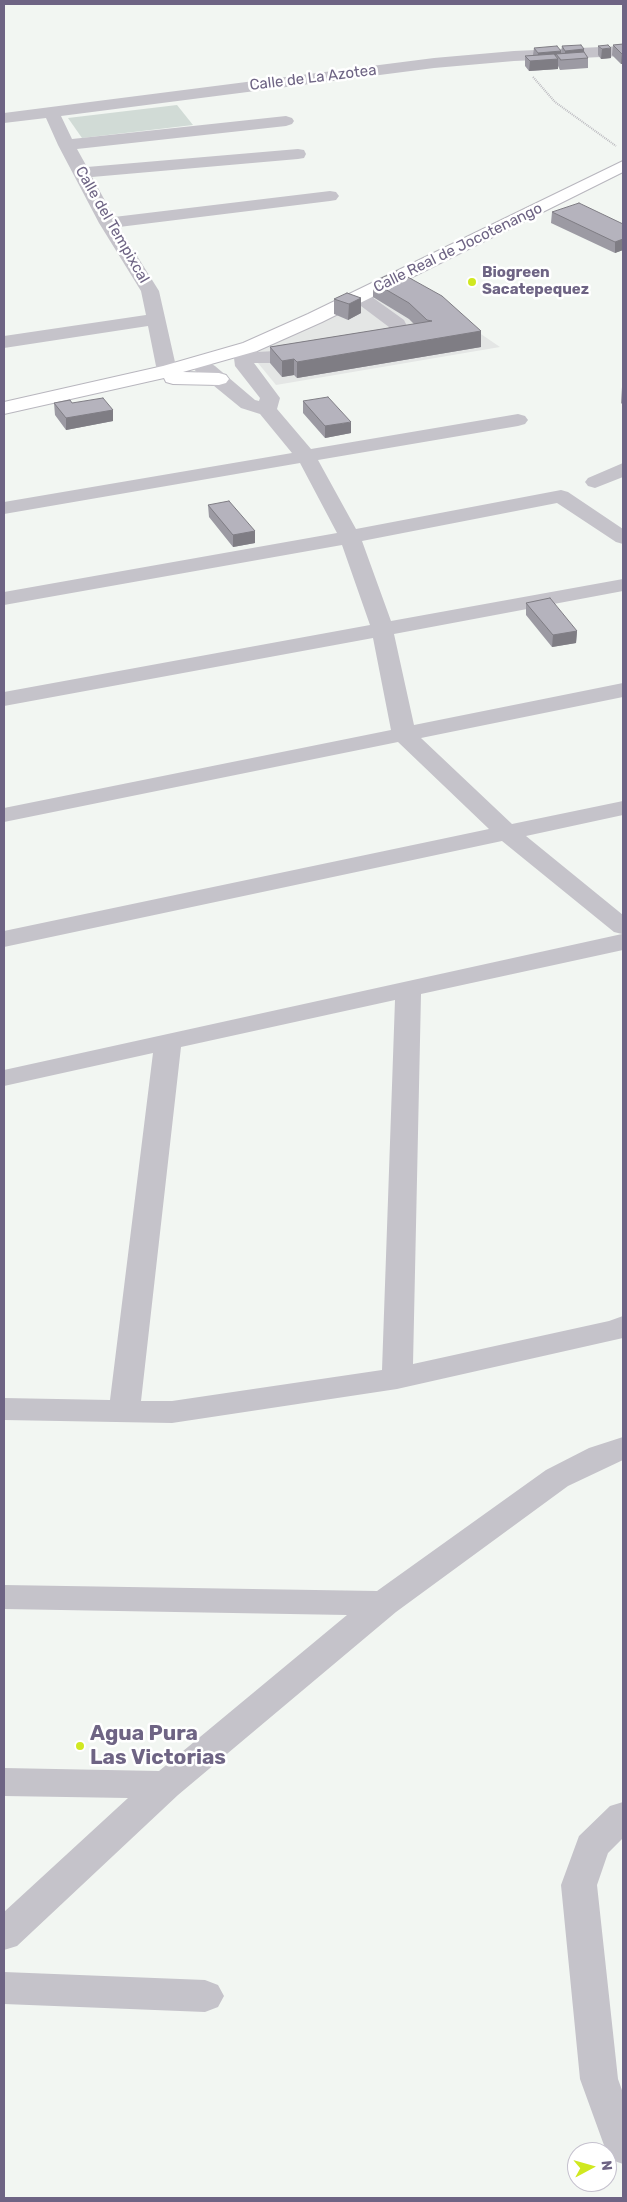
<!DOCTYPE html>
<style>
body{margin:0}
#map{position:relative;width:627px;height:2202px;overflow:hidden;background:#f2f6f2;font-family:Rubik,sans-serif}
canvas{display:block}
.frame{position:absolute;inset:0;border:5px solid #6e6484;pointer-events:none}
.north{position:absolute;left:567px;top:2142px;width:50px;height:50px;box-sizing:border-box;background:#fff;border:1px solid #c5c1ce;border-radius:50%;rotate:84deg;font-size:14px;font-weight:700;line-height:20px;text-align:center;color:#6e6484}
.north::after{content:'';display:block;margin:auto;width:18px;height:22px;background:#d0e820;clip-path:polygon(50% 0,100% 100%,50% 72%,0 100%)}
</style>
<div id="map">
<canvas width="627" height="2202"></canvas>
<div class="frame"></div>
<div class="north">N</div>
</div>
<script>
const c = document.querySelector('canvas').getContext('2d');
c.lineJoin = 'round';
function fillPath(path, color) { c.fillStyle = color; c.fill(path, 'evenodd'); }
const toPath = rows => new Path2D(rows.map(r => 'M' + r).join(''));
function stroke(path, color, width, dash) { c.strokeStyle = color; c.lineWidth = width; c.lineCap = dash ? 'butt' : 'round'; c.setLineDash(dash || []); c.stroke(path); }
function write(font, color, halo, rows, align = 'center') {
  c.font = font + ' Rubik,sans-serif'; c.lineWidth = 5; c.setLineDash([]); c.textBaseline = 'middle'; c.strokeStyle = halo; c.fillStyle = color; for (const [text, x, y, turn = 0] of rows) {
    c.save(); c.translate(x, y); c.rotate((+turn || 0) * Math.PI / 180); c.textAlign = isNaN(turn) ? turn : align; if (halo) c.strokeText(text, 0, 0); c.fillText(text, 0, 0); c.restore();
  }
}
fillPath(toPath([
 [403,281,500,347,276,385,249,352]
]), '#e4e6e5');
fillPath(toPath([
 [177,105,193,125,82,138,68,118]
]), '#d1dbd6');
const major = toPath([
 [623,161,623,172,322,322,257,351,183,372,219,373,226,375,229,379,226,383,219,385,173,384,166,382,164,378,4,414,4,402,163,366,243,343,308,314,623,161]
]);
stroke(major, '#b8b6be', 2);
stroke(toPath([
 [533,77,555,102,616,146]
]), '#bcbbc0', 2, [1, 1]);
fillPath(toPath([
 [623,46,623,56,514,61,434,68,61,116,72,139,286,116,292,118,294,121,292,124,286,126,77,149,87,167,298,149,304,150,306,154,304,158,298,159,92,177,114,217,330,191,336,192,339,196,336,200,330,201,119,227,159,291,177,371,174,375,167,377,160,375,157,371,148,326,4,348,4,336,146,315,141,291,99,223,58,145,46,118,4,123,4,113,434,58,514,51,623,46],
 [359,290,365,292,404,320,408,328,400,338,368,345,361,343,359,339,361,335,387,330,389,327,353,300,350,296,353,292,359,290],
 [250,341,257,343,259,347,257,352,275,351,306,345,313,347,315,351,313,355,306,357,275,363,254,363,280,398,277,409,311,449,518,414,525,416,528,420,525,424,518,426,318,460,356,529,561,490,568,492,623,529,623,544,616,542,557,503,362,541,391,621,623,579,623,591,394,634,414,725,623,683,623,697,421,738,512,824,623,801,623,815,526,836,623,915,623,950,421,994,413,1364,609,1321,623,1316,623,1338,397,1389,172,1423,4,1420,4,1398,110,1400,153,1053,4,1086,4,1070,622,934,614,932,502,841,4,947,4,931,489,829,398,742,4,822,4,808,391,730,373,638,4,706,4,692,370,625,342,545,4,605,4,592,337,533,300,463,4,514,4,502,292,453,260,414,241,408,186,363,189,359,196,357,203,359,215,366,255,400,259,401,260,398,235,366,234,358,241,347,243,343,250,341],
 [395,1000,382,1370,172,1401,141,1401,181,1047,395,1000],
 [623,463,623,477,595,488,588,486,585,482,588,478,623,463],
 [623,1437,623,1460,568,1486,396,1612,178,1795,17,1946,4,1950,4,1912,128,1798,4,1796,4,1768,159,1771,347,1615,4,1609,4,1585,377,1591,546,1470,589,1448,623,1437],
 [623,1802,623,1838,608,1853,597,1885,618,2079,623,2093,623,2164,609,2159,580,2079,561,1885,579,1836,610,1806,623,1802],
 [4,1972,205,1980,218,1985,224,1996,218,2007,205,2012,4,2004,4,1972]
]), '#c5c3ca');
fillPath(major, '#fff');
fillPath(toPath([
 [623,44,623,64,621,64,612,55,613,45],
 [562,46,584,52,588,58,588,68,560,70,558,66,558,69,529,71,525,66,525,56,533,55,534,48,561,51,561,53],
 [598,46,611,58,601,59,598,55],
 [552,212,623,224,623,250,615,253,551,223],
 [373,282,481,331,481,347,297,378,294,375,282,377,270,363,270,347,414,324,409,319,373,297],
 [361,298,361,313,348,320,334,314,334,299],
 [622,387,623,387,623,405,621,403],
 [303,401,351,433,325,438,303,413],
 [54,403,113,410,113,421,66,430,55,415],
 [208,505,255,531,255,543,233,547,209,517],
 [526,603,577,631,576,643,552,647,526,615]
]), '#9c9aa3');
fillPath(toPath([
 [611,48,611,58,601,59,602,49],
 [584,49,584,58,565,59,565,51],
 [561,51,561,61,556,54,556,59,558,59,558,69,529,71,530,61,537,60,538,53],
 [622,54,623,54,623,64,621,64],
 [623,239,623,250,615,253,615,242],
 [361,298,361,313,348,320,349,304],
 [481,331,481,347,297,378,297,362],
 [294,359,294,375,282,377,282,361],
 [113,410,113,421,66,430,66,418],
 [351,422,351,433,325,438,325,426],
 [255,531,255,543,233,547,233,535],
 [577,631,576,643,552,647,553,635]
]), '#7f7d84');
const building = toPath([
 [623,44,623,54,622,54,613,45,623,44],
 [581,45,584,49,565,51,562,46,581,45],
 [608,45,611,48,602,49,598,46,608,45],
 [557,46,561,51,538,53,534,48,557,46],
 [584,52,588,58,561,60,556,54,584,52],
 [554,54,558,59,530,61,525,56,554,54],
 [579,203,623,224,623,239,615,242,552,212,579,203],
 [397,271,442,296,481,331,297,362,294,359,282,361,270,347,432,321,427,320,409,303,373,282,397,271],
 [347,293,361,298,349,304,334,299,347,293],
 [328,397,351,422,325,426,303,401,328,397],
 [103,398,113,410,66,418,54,403,70,400,72,403,103,398],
 [229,501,255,531,233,535,208,505,229,501],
 [550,598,577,631,553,635,526,603,550,598]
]);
fillPath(building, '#b5b3bd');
stroke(building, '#7f7d84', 1);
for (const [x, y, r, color] of [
 [472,282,5,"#d0e820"],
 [80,1746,5,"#d0e820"]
]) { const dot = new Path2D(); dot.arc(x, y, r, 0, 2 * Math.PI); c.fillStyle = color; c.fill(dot); stroke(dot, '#fff', 2); }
write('15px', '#6e6484', '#fff', [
 ["Calle de La Azotea",313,78,-7],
 ["Calle del Tempixcal",112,225,60],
 ["Calle Real de Jocotenango",458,248,-26]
]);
write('bold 15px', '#6e6484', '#fff', [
 ["Biogreen",482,273],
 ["Sacatepequez",482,290]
], 'left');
write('bold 21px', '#6e6484', '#fff', [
 ["Agua Pura",90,1734],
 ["Las Victorias",90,1758]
], 'left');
</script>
